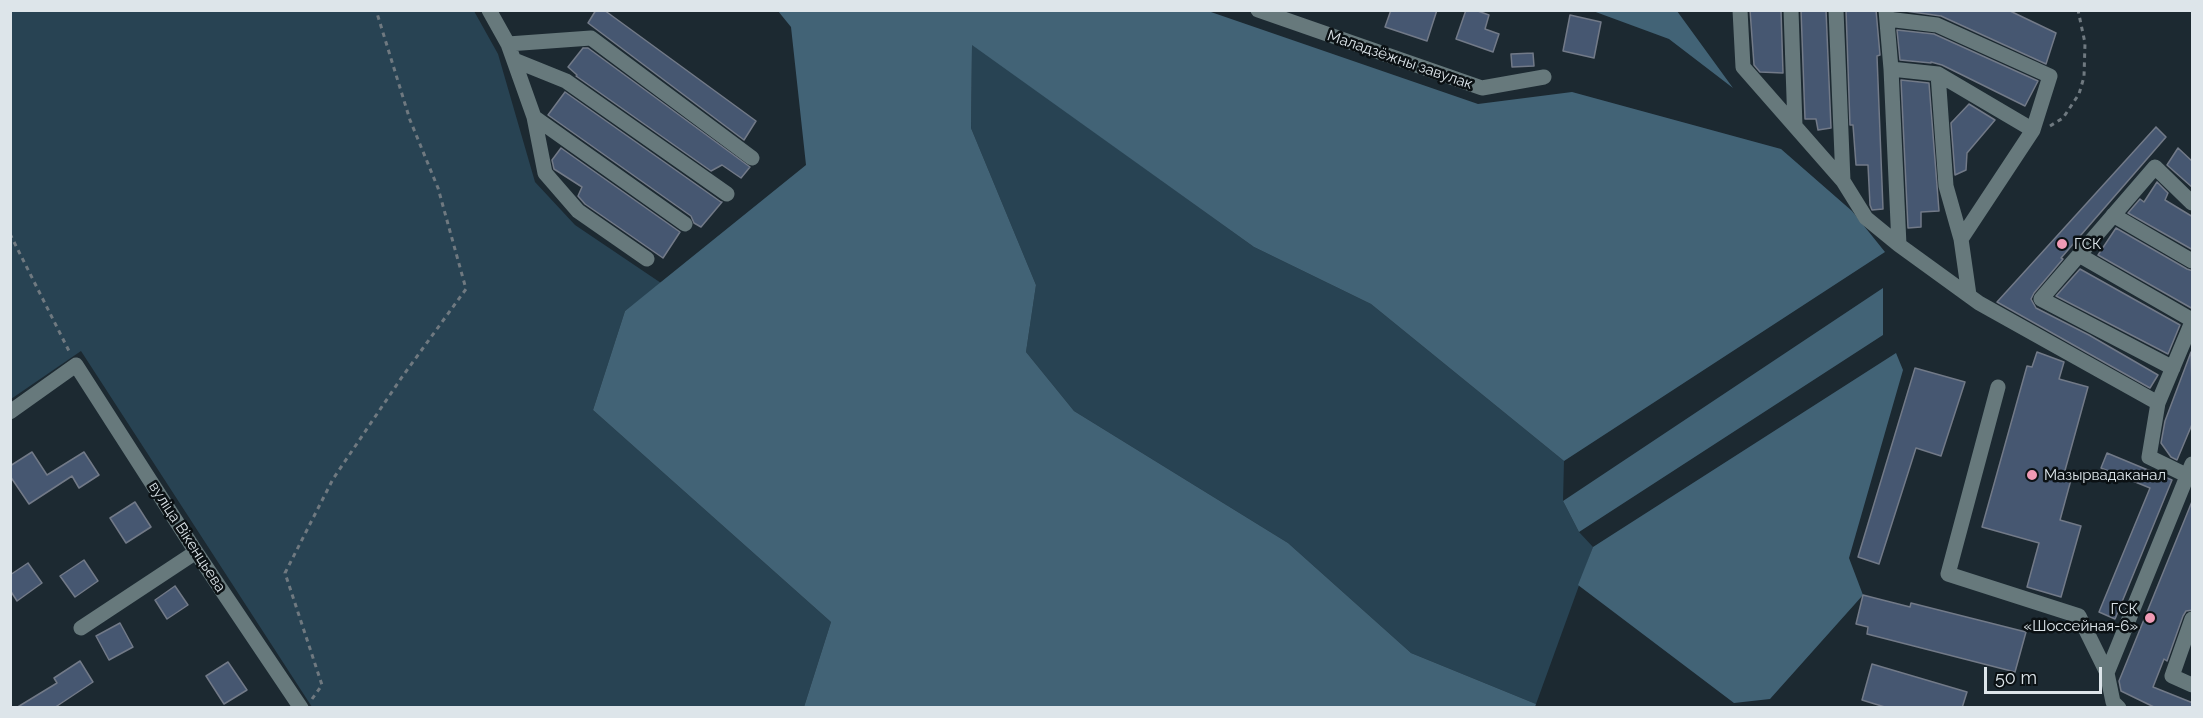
<!DOCTYPE html>
<meta charset="utf-8">
<style>
body{margin:0}
#map{position:relative;width:2203px;height:718px;overflow:hidden;background:#1c2931;font-family:Raleway,sans-serif}
canvas{display:block}
.frame{position:absolute;inset:0;border:12px solid #dde5ea;pointer-events:none}
.scale{position:absolute;left:1984px;top:667px;width:118px;height:27px;box-sizing:border-box;border:3px solid #dde5ea;border-top:0;padding-left:8px;font-size:18px;line-height:21px;white-space:nowrap;color:#dde5ea;-webkit-text-stroke:4px #0b1114;paint-order:stroke}
</style>
<div id="map">
<canvas width="2203" height="718"></canvas>
<div class="frame"></div>
<div class="scale">50 m</div>
</div>
<script>
const c = document.querySelector('canvas').getContext('2d');
c.lineJoin = 'round';
function fillPath(path, color) { c.fillStyle = color; c.fill(path, 'evenodd'); }
const toPath = rows => new Path2D(rows.map(r => 'M' + r).join(''));
function stroke(path, color, width, dash) { c.strokeStyle = color; c.lineWidth = width; c.lineCap = dash ? 'butt' : 'round'; c.setLineDash(dash || []); c.stroke(path); }
function write(font, color, halo, rows, align = 'center') {
  c.font = font + ' Raleway,sans-serif'; c.lineWidth = 5; c.setLineDash([]); c.textBaseline = 'middle'; c.strokeStyle = halo; c.fillStyle = color; for (const [text, x, y, turn = 0] of rows) {
    c.save(); c.translate(x, y); c.rotate((+turn || 0) * Math.PI / 180); c.textAlign = isNaN(turn) ? turn : align; if (halo) c.strokeText(text, 0, 0); c.fillText(text, 0, 0); c.restore();
  }
}
fillPath(toPath([
 [11,11,474,11,498,54,535,182,575,225,661,283,625,311,593,410,831,622,804,707,312,707,81,351,11,399],
 [972,44,1254,247,1371,304,1564,461,1563,501,1579,532,1593,547,1536,704,1411,653,1288,543,1074,411,1026,352,1036,285,971,128]
]), '#284353');
fillPath(toPath([
 [778,11,1208,11,1478,104,1572,92,1781,149,1852,211,1885,252,1564,461,1371,304,1254,247,972,45,971,128,1036,285,1026,352,1074,411,1288,543,1411,653,1536,704,1535,707,804,707,831,622,593,410,625,311,806,165,791,27],
 [1593,11,1677,11,1733,88,1669,39],
 [1883,288,1883,335,1579,532,1563,501],
 [1896,353,1903,370,1849,558,1863,595,1770,699,1734,703,1578,585,1593,547]
]), '#426376');
const building = toPath([
 [596,10,604,10,756,121,744,140,588,23,596,10],
 [1391,10,1437,10,1427,41,1385,27,1391,10],
 [1466,10,1475,10,1489,15,1485,29,1499,34,1493,52,1456,39,1466,10],
 [1750,10,1781,10,1783,73,1760,72,1754,65,1750,10],
 [1801,10,1826,10,1831,128,1818,130,1816,119,1805,119,1801,10],
 [1846,10,1876,10,1880,55,1877,56,1883,209,1872,210,1870,205,1868,165,1856,165,1853,125,1850,125,1846,10],
 [1898,10,2008,10,2056,33,2046,64,1941,16,1898,10],
 [1570,15,1601,22,1594,58,1563,51,1570,15],
 [1897,30,1934,34,2038,81,2025,106,1942,65,1931,62,1931,63,1900,60,1897,30],
 [583,48,588,48,750,167,741,178,722,165,711,171,576,76,577,75,568,67,583,48],
 [1533,53,1534,66,1512,67,1511,54,1533,53],
 [1901,80,1929,83,1939,211,1921,212,1921,227,1908,228,1901,80],
 [565,92,721,202,722,202,701,227,694,223,691,216,548,115,565,92],
 [1969,104,1995,120,1967,153,1966,170,1955,175,1951,123,1969,104],
 [2156,127,2166,137,2061,258,2063,259,2034,293,2031,299,2036,308,2089,335,2158,375,2150,388,1997,302,2156,127],
 [561,148,680,232,663,258,585,204,578,196,582,187,554,169,552,160,561,148],
 [2178,148,2193,162,2193,188,2167,165,2178,148],
 [2157,182,2168,193,2165,200,2193,217,2193,250,2128,213,2140,199,2144,202,2157,182],
 [2116,228,2187,269,2193,271,2193,309,2098,255,2116,228],
 [2080,269,2180,325,2168,354,2056,296,2080,269],
 [2037,352,2064,362,2059,379,2088,387,2064,474,2072,476,2060,520,2081,526,2061,597,2027,587,2039,543,1982,527,2027,366,2032,367,2037,352],
 [2191,352,2193,422,2177,460,2171,457,2161,443,2165,421,2191,352],
 [1915,368,1965,382,1941,456,1916,448,1879,564,1858,557,1915,368],
 [32,452,47,475,84,452,99,475,79,488,72,476,29,504,10,476,10,466,32,452],
 [2107,453,2172,480,2115,619,2099,612,2150,488,2101,468,2107,453],
 [2193,499,2193,610,2186,611,2183,616,2167,661,2164,659,2153,687,2193,703,2193,708,2156,708,2121,691,2119,681,2193,499],
 [135,502,151,527,126,543,110,518,135,502],
 [84,560,98,581,75,597,60,576,84,560],
 [28,563,42,583,17,601,10,590,10,575,28,563],
 [175,586,188,605,167,619,155,600,175,586],
 [1863,595,1910,607,1911,603,2026,632,2015,672,1867,634,1868,627,1856,624,1863,595],
 [120,623,133,647,109,660,96,636,120,623],
 [80,661,93,682,54,708,16,708,57,683,54,678,80,661],
 [228,662,247,690,224,704,206,676,228,662],
 [1872,664,1967,692,1962,708,1888,708,1862,700,1872,664]
]);
fillPath(building, '#465771');
stroke(building, '#727a88', 1.5);
stroke(toPath([
 [2050,126,2063,118,2079,94,2084,77,2085,43,2078,10],
 [10,234,70,353],
 [312,699,322,685,285,573,333,479,402,377,466,289,438,188,410,120,376,10]
]), '#6f7980', 3, [4.5, 4.5]);
stroke(toPath([
 [489,10,508,44,534,117,685,224],
 [1258,10,1482,88,1544,77],
 [1740,10,1743,67,1843,181,1866,218,1899,245],
 [1791,10,1795,126],
 [1836,10,1843,181],
 [1886,10,1891,69,1899,245,1979,303,2158,403,2149,457,2188,476],
 [1887,19,1937,25,2050,76,2033,130,1961,239,1969,295],
 [508,44,591,38,752,158],
 [514,60,566,81,727,194],
 [1891,69,1938,74,2033,130],
 [1938,74,1946,186,1961,239],
 [534,117,545,173,578,211,647,259],
 [2113,215,2192,261],
 [2079,255,2192,320],
 [2173,368,2041,299,2155,167,2192,203],
 [1998,387,1948,574,2079,616,2107,673,2113,702,2119,708],
 [2158,403,2192,322],
 [10,412,76,365,196,552,301,708],
 [2192,619,2172,676,2192,685],
 [81,628,196,552],
 [2107,673,2192,464]
]), '#67797c', 15);
for (const [x, y, r, color] of [
 [2062,244,6,"#f09ab5"],
 [2032,475,6,"#f09ab5"],
 [2150,618,6,"#f09ab5"]
]) { const dot = new Path2D(); dot.arc(x, y, r, 0, 2 * Math.PI); c.fillStyle = color; c.fill(dot); stroke(dot, '#0b1114', 2); }
write('15px', '#dde5ea', '#0b1114', [
 ["Маладзёжны завулак",1400,60,19],
 ["вуліца Вікенцьева",187,537,57]
]);
write('15px', '#dde5ea', '#0b1114', [
 ["ГСК",2074,244],
 ["Мазырвадаканал",2044,475],
 ["ГСК",2138,609,"right"],
 ["«Шоссейная-6»",2138,626,"right"]
], 'left');
</script>
